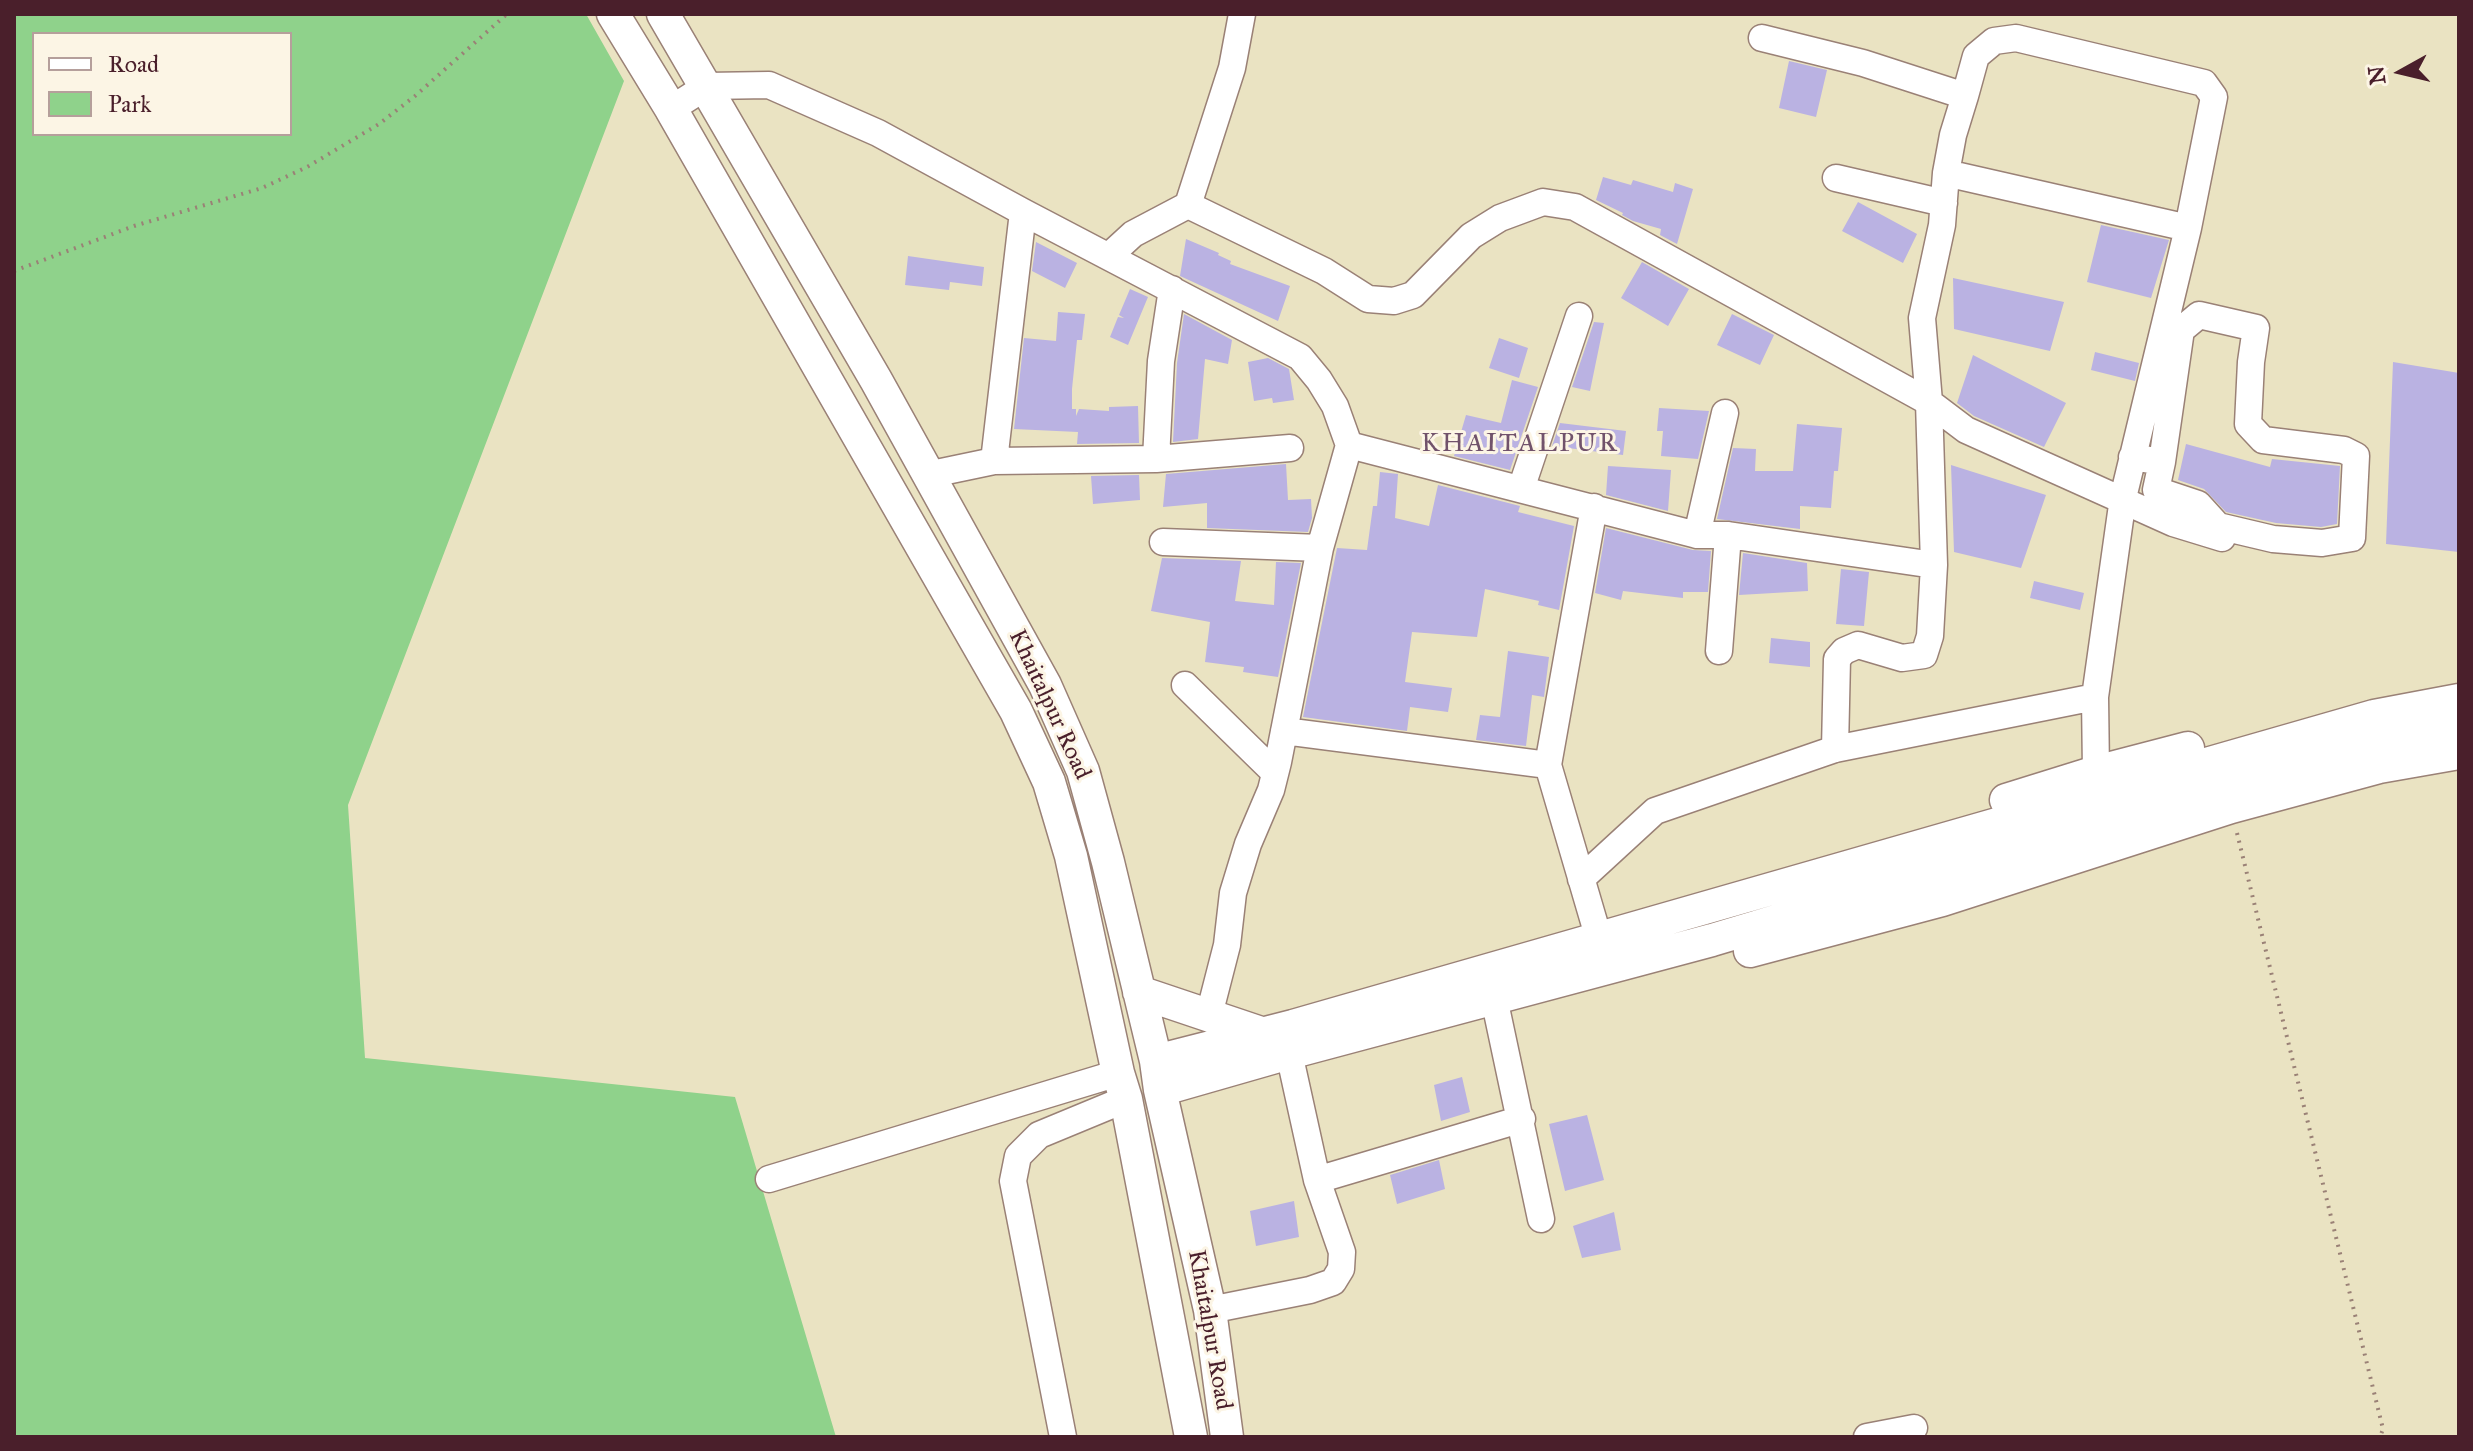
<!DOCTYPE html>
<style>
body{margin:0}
#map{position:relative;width:2473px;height:1451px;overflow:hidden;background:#eae3c2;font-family:"IM FELL Great Primer",serif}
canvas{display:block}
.frame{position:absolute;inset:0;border:16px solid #4a1f2b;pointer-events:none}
.legend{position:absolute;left:32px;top:32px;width:260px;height:104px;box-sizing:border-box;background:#fcf5e5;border:2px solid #b59f9b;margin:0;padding:10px 14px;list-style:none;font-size:24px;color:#4a1f2b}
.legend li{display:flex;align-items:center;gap:16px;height:40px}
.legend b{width:40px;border:2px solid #b59f9b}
.north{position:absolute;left:2361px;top:32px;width:80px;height:80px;-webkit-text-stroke:6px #fcf5e5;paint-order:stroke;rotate:262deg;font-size:22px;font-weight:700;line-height:32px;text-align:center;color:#4a1f2b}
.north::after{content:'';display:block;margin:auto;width:28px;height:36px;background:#4a1f2b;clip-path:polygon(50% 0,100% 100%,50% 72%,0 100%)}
</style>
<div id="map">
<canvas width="2473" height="1451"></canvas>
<div class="frame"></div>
<ul class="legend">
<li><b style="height:10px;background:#fff"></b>Road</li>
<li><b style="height:22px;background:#8fd28b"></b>Park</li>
</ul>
<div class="north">N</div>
</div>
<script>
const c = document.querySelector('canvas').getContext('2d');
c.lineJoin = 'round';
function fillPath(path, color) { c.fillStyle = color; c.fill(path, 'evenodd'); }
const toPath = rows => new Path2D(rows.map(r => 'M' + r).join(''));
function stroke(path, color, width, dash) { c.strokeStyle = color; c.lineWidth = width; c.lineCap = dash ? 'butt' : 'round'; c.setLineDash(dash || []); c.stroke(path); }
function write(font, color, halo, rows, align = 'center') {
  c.font = font + ' "IM FELL Great Primer",serif'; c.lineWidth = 6; c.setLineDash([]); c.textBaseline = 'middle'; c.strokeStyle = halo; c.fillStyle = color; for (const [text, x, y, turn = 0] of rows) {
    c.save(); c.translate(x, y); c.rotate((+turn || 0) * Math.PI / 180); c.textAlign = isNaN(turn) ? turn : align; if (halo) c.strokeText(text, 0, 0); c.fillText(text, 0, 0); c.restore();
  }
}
fillPath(toPath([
 [14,14,586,14,624,81,348,805,365,1058,735,1097,836,1437,14,1437],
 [34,34,290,34,290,134,34,134]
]), '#8fd28b');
fillPath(toPath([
 [1789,61,1827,70,1816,117,1779,108],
 [1603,177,1631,185,1633,180,1673,192,1675,183,1693,189,1677,244,1660,235,1661,229,1633,221,1622,215,1623,213,1596,200],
 [1858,202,1917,234,1903,263,1842,231],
 [2101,225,2169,240,2151,298,2087,282],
 [1186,239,1219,253,1218,255,1231,261,1230,264,1290,286,1278,321,1180,276],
 [1036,242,1077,263,1065,288,1032,271],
 [908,256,984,267,982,286,950,282,949,290,905,285],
 [1642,262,1689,289,1668,326,1621,298],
 [1953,278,2064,302,2050,351,1954,329],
 [1130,289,1148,297,1128,345,1110,337,1118,317,1124,318,1119,315],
 [1058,312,1085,314,1082,340,1077,340,1072,389,1072,409,1076,409,1076,416,1079,409,1109,411,1109,407,1138,406,1139,443,1077,444,1078,432,1014,429,1024,338,1056,341],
 [1184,314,1232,340,1228,364,1205,359,1198,439,1173,442,1177,363],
 [1732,314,1774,335,1760,365,1717,345],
 [1594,322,1604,323,1590,391,1572,387],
 [1499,338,1528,348,1519,378,1489,368],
 [2095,352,2139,363,2135,381,2091,370],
 [1973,355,2066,403,2044,447,1974,416,1957,403],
 [1268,358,1289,369,1294,400,1273,403,1272,398,1254,401,1248,362],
 [2393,362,2459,373,2459,552,2386,544],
 [1512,380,1538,387,1510,470,1454,456,1466,415,1501,423],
 [1659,408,1709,411,1698,459,1661,456,1663,431,1657,431],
 [1560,423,1626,431,1623,455,1552,446],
 [1797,424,1842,428,1838,471,1834,471,1831,508,1800,506,1800,529,1717,519,1733,448,1756,449,1755,471,1793,471],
 [2186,444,2270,467,2272,459,2340,466,2337,524,2321,527,2276,523,2226,512,2204,489,2178,480],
 [1286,464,1288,500,1311,499,1312,518,1308,532,1207,528,1207,503,1163,507,1166,474],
 [1951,465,2046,495,2021,568,1954,552],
 [1608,466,1671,470,1668,511,1606,495],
 [1380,472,1398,474,1395,518,1429,526,1438,485,1520,506,1518,512,1574,526,1559,610,1538,605,1539,601,1485,589,1477,637,1412,632,1405,682,1452,688,1448,712,1410,707,1407,731,1303,717,1337,548,1367,550,1373,506,1377,506],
 [1139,475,1140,500,1093,504,1091,476],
 [1606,528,1693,550,1711,551,1708,592,1683,592,1683,598,1623,591,1621,600,1595,593],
 [1743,553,1807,563,1808,591,1739,595],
 [1162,558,1241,561,1235,601,1274,605,1276,562,1301,563,1278,677,1243,672,1244,667,1205,662,1210,622,1151,611],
 [1841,569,1869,572,1864,626,1836,624],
 [2034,581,2084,593,2080,610,2030,598],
 [1771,638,1810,642,1810,667,1769,663],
 [1508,651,1549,657,1544,697,1532,695,1526,746,1476,740,1480,715,1500,717],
 [1462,1077,1470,1112,1441,1121,1434,1085],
 [1587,1115,1604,1180,1565,1191,1549,1124],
 [1439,1160,1445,1189,1397,1204,1390,1175],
 [1294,1201,1299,1237,1256,1246,1250,1211],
 [1614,1212,1621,1250,1582,1258,1573,1226]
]), '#bab2e2');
const minor = toPath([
 [1762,38,1863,63,1965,96,1953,135,1946,173,1942,225,1922,318,1929,402,1934,565,1930,636,1924,655,1902,658,1858,645,1844,651,1837,659,1835,749],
 [1965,96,1976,56,1994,41,2016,38,2204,83,2214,97,2188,228,2123,498,2095,697,2096,772],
 [671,109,707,86,769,85,878,133,1023,212,1300,357,1319,380,1335,406,1349,445,1697,535,1728,535,1934,565],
 [1946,173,2188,228],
 [1836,178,1944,203],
 [1188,205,1324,271,1368,299,1394,301,1413,295,1471,236,1500,218,1543,202,1575,207,1929,402,1966,430,2173,523,2222,538],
 [1109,256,1133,234,1188,205,1232,68,1242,14],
 [2132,457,2162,462,2156,490,2198,504,2218,526,2273,539,2322,543,2352,538,2356,456,2344,450,2263,440,2248,424,2251,362,2256,328,2199,315,2181,330,2162,462],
 [1156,459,1161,361,1172,289],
 [994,461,1023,212],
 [927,475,994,461,1156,459,1290,448],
 [1521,489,1579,316],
 [1594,507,1548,765,1599,939],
 [1697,535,1725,413],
 [1163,542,1320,548],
 [1719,651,1728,535],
 [1185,685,1275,773],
 [1284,731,1548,765],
 [1581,879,1655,811,1835,749,2095,697],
 [1494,998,1541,1219],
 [1209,1015,1227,945,1233,893,1248,844,1271,790,1278,762,1320,548,1349,445],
 [769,1179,1118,1073],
 [1317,1180,1522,1119],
 [1210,1310,1310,1290,1333,1282,1341,1269,1342,1252,1317,1180,1289,1053],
 [1063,1437,1013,1181,1018,1156,1039,1135,1126,1099],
 [1867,1437,1914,1428]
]);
const tertiary = toPath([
 [613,14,671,109,1016,711,1049,782,1071,856,1118,1073,1126,1099,1191,1437],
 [663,14,876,380,1045,685,1083,771,1108,862,1156,1061,1160,1090,1210,1310,1227,1437],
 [2006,800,2096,772,2188,748],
 [1750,951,1942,900,2231,807,2379,767,2459,753],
 [1139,992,1264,1034],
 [1156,1061,1293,1026,2374,716,2459,700],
 [1160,1090,1289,1053,1712,940,2247,780,2352,750,2459,727]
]);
stroke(minor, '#9a8176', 29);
stroke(tertiary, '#9a8176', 35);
stroke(toPath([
 [14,271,134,226,262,188,307,167,379,124,415,96,507,14],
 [2237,833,2383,1429,2380,1437]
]), '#9a8176', 4, [2, 6]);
stroke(minor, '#fff', 26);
stroke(tertiary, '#fff', 32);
write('24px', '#4a1f2b', '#fcf5e5', [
 ["Khaitalpur Road",1049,705,65],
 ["Khaitalpur Road",1209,1330,80]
]);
c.letterSpacing = '2px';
write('26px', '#71526b', '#fcf5e5', [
 ["KHAITALPUR",1520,445]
]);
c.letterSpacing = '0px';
</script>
